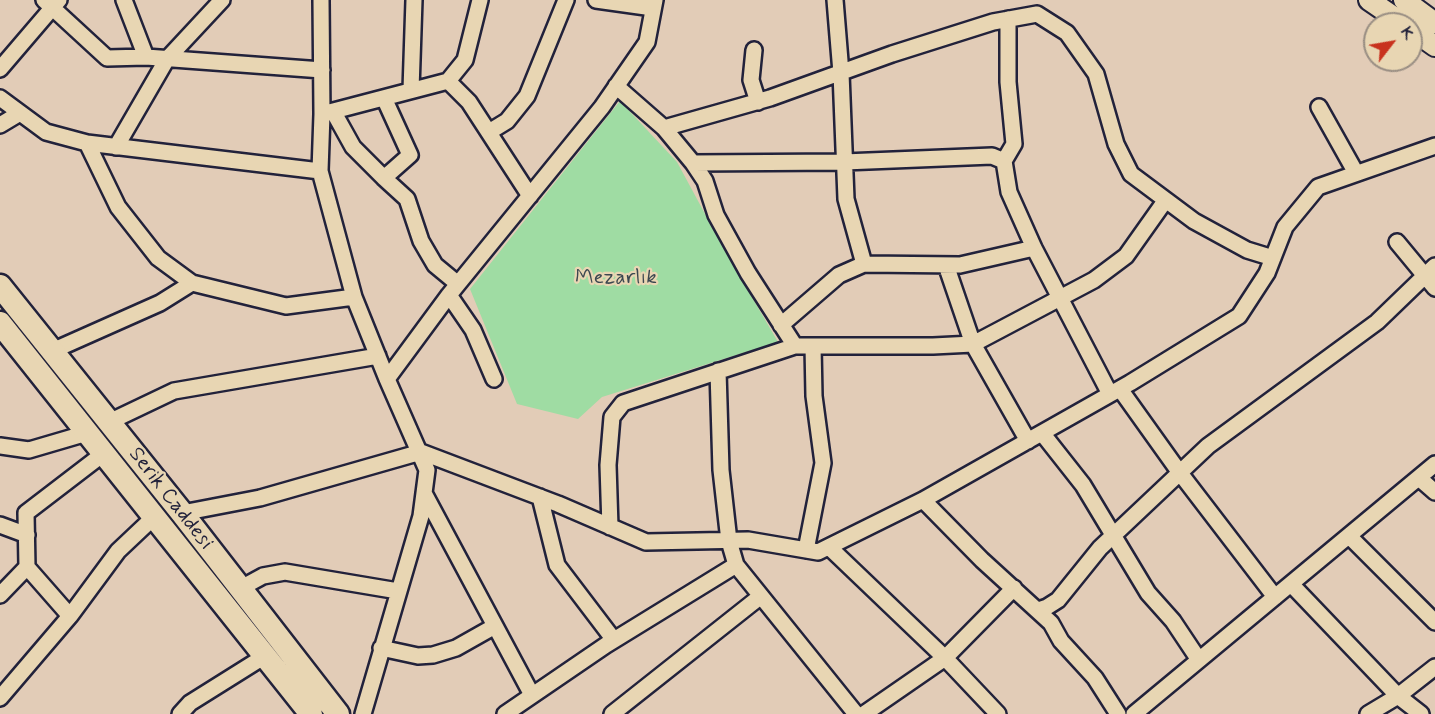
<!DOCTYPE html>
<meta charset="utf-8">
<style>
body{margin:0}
#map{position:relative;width:1435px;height:714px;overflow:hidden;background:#e2ccb7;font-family:Mynerve,sans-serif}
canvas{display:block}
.north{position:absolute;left:1363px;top:12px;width:60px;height:60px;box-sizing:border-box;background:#e8d6b3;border:2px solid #998e83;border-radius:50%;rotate:59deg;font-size:16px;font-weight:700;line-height:24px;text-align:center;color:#22223b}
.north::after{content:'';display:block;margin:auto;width:21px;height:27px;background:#c8321e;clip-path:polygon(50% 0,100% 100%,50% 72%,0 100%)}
</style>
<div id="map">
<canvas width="1435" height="714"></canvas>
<div class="north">K</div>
</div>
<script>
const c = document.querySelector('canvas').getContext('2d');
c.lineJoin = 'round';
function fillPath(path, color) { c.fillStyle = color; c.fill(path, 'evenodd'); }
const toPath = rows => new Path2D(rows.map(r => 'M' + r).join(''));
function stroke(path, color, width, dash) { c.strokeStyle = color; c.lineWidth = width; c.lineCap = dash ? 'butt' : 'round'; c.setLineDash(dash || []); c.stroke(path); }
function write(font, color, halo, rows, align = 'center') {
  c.font = font + ' Mynerve,sans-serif'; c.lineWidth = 4.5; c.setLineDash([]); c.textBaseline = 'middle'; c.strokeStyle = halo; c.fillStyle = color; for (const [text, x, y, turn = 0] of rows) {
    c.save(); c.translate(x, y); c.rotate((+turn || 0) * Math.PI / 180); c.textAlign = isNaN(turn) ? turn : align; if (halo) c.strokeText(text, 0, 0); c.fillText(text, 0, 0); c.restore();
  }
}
fillPath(toPath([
 [620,101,677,162,724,249,778,342,602,397,578,419,517,404,470,289]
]), '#9fdca3');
const minor = toPath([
 [44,0,107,58,146,57,322,70],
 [124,0,146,57],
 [321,0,322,114,320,171,354,297,387,379,427,470,421,516,363,714],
 [596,0,653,8],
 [835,0,841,73,846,199,864,264],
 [1008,19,1008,82,1014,144,1004,161,1009,192,1034,248,1110,394],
 [754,50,751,80,758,102],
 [0,69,59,0],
 [448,81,469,102,530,196],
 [616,86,664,128,693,163,705,181,716,215,748,273,795,346],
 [411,90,414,0],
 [0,98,46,132,87,143,320,171],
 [384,98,410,155,384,178,407,199,421,241,435,265,458,284],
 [1319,107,1356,173],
 [333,111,353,147,384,178],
 [322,114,448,81,465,60,480,0],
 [0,125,20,113],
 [664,128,770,98,892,54,993,22,1037,14,1067,33,1096,74,1116,144,1131,174,1194,221,1247,250,1273,258],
 [489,132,507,121,527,96,566,0],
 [87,143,118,207,158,258,192,283,286,306,354,297],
 [116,147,167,59,222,0],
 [693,163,844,162,992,156,1004,161],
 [1397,242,1435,288],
 [946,265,973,344,1028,441],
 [449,295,473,330,494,379],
 [781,325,839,275,864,264,960,265,1034,248],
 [52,351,160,303,192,283],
 [718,371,721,470,729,541,736,565,856,714],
 [387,379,449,295,602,107,647,42,655,0],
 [1120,389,1180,473,1275,597],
 [109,422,174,391,378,356],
 [1042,433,1083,485,1148,593,1173,621,1199,660],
 [0,446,29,450,87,433],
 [1419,478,1435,492],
 [424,493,532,695],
 [540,497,557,565,614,640],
 [923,500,982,560,1051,623,1061,641,1095,678,1118,714],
 [182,513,260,498,421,452,558,504,646,542,748,540,818,552,923,500,1130,383,1239,316,1267,273,1285,227,1318,187,1435,146],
 [0,525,27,535],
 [610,527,608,465,612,417,623,403,795,346,933,346,973,344,1094,280,1126,256,1165,201],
 [1349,536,1435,622],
 [829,547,945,658,998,714],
 [806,550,823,463,814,396,813,346],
 [27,567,70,616],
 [1291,584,1398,696,1421,714],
 [241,588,263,576,285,572,398,591],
 [0,595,27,567,26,513,103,454],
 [1038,610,1047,607,1058,600,1100,548,1208,446,1377,322,1435,266],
 [381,648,418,656,433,655,456,648,495,626],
 [0,698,70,616,118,551,154,517],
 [180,714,190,703,265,656],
 [505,714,606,645,736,565],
 [612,714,761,596],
 [864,714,945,658,1014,588],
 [1134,714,1435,464],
 [1368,714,1398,696,1435,667]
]);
const major = toPath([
 [1369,0,1404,24],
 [1404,0,1435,23],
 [1411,29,1435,46]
]);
const highway = toPath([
 [0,286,182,513,338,714],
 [0,323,311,714]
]);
stroke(minor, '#22223b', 20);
stroke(major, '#22223b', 24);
stroke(highway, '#22223b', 27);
stroke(minor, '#e8d6b3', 15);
stroke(major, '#e8d6b3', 20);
stroke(highway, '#e8d6b3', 22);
write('21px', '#3b4750', '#e8d6b3', [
 ["Mezarlık",616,279]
]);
write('21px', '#22223b', '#e8d6b3', [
 ["Serik Caddesi",170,499,52]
]);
</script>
